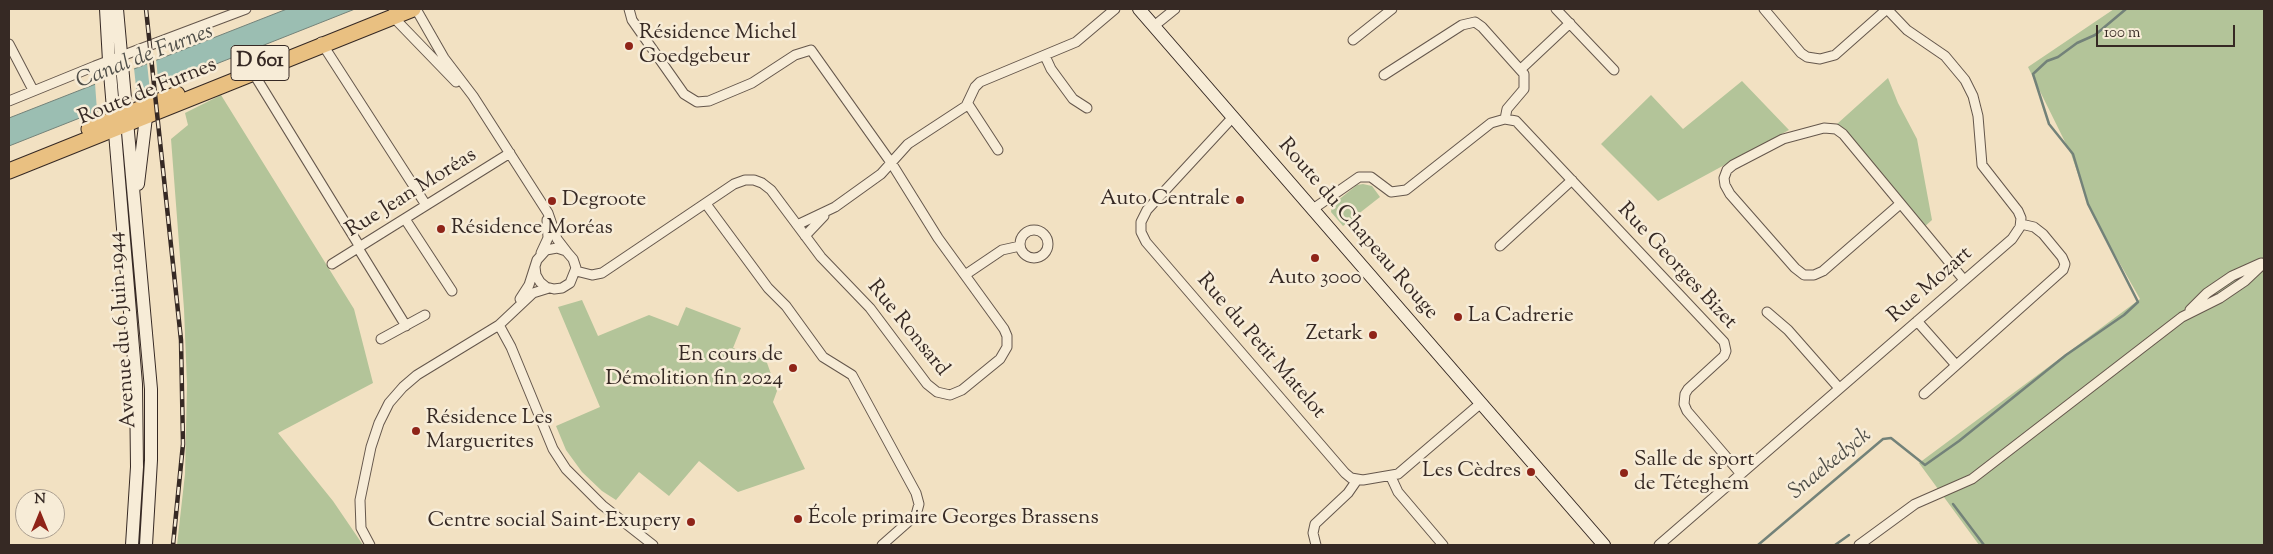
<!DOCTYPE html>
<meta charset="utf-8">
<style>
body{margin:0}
#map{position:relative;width:2273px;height:554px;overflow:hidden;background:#f2e1c2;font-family:"Sorts Mill Goudy",serif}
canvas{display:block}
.frame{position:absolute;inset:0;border:10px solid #362924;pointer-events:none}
.north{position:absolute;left:15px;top:489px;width:50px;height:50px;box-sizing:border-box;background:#f7ecd7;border:1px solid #aa9e8f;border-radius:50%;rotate:0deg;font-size:14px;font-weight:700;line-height:20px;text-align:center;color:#362924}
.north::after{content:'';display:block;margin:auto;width:18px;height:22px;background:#8f2418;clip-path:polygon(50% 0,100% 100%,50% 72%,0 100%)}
.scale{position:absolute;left:2096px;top:25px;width:139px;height:22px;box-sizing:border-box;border:2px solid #362924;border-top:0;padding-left:6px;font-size:15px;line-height:18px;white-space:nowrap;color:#362924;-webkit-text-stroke:4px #f7ecd7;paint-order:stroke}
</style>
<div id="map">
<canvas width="2273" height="554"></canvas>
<div class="frame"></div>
<div class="north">N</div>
<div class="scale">100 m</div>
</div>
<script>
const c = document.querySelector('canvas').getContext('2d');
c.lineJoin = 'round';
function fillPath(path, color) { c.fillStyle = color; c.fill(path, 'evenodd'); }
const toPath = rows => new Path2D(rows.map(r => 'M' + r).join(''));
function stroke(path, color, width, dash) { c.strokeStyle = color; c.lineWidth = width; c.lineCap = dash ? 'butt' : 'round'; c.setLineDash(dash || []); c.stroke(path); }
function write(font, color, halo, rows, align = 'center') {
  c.font = font + ' "Sorts Mill Goudy",serif'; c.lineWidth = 5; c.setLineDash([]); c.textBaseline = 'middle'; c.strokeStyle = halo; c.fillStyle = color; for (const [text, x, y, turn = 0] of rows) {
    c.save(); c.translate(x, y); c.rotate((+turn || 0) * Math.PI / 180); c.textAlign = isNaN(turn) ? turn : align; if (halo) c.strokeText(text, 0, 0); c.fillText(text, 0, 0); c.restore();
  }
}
fillPath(toPath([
 [2114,9,2264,9,2264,545,1979,545,1919,463,2140,299,2092,214,2071,154,2028,67],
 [1888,78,1898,103,1917,139,1932,220,1923,228,1837,124],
 [1742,81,1789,130,1658,201,1601,144,1651,95,1683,129],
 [221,95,354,309,373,383,278,433,333,501,363,545,177,545,185,474,187,385,184,309,171,139,188,125,185,113],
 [1363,184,1372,186,1380,197,1343,226,1331,212,1332,205,1357,185],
 [582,300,598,336,649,315,678,326,686,307,741,328,733,348,766,360,777,391,773,402,805,469,738,492,699,461,669,496,639,472,616,500,602,491,582,472,566,450,556,426,600,407,558,307]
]), '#b3c499');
const water = toPath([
 [287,9,355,9,9,146,9,118,287,9]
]);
fillPath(water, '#9bbeb2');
stroke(water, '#738279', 1);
fillPath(toPath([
 [156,59,159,88,150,91,147,63],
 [134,68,137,96,97,111,95,83]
]), '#f2e1c2');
stroke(toPath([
 [1953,504,1984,545],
 [1758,545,1883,439,1891,438,1925,465,1959,441,2066,355,2124,315,2138,302,2088,204,2073,154,2049,124,2033,74,2047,61,2058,57,2077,43,2095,35,2126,9],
 [1835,545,1849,535]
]), '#738279', 2.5);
const street = toPath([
 [416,9,444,58,473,96,548,213,557,239,567,252],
 [1556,9,1614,70],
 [1764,9,1801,53,1807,57,1820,59,1835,55,1887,9],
 [393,13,398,22,456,82],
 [1154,26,1175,9],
 [1353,40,1392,9],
 [321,42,426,205],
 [9,44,33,90],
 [1045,56,1051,69,1073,99,1087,108],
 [1521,69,1570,23],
 [252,71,360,247],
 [1384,75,1462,25,1475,22,1482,27,1524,74,1524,89,1507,109,1505,119],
 [9,101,95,66,246,9],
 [968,104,998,150],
 [1233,117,1147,210,1141,222,1141,232,1146,242,1345,473,1351,478,1363,480,1398,474,1481,403],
 [706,204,768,288,786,306,823,357,852,375,916,493,919,504,916,515,882,545],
 [1900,204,1823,271,1814,275,1804,275,1795,268,1730,194,1725,185,1724,178,1727,170,1733,165,1783,139,1824,128,1836,129,1843,134,1964,280],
 [1313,209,1359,177,1371,177,1391,192,1406,190,1491,123,1505,119,1516,121,1724,342,1726,351,1724,356,1688,389,1685,394,1684,404,1687,411,1741,474],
 [405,219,452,291],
 [797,225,835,207,881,174,908,144,966,106,975,87,980,82,1076,42,1115,9],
 '1020 244a14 14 0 1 1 28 0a14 14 0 1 1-28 0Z',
 [805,236,824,216],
 [1500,246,1572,180],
 [358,248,406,326],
 [541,253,548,238,547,220],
 [332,264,510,153],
 [576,271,592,275,602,273,734,184,745,180,754,180,762,183,771,190,821,257,870,308,927,384,937,392,950,395,962,390,1000,359,1007,347,1007,336,1004,329,938,238,892,164,811,50,795,55,752,83,709,101,697,102,684,94,632,20,629,9],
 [965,275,1002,250,1020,246],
 [520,299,529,285,537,260,546,250,557,248,566,251,573,259,576,268,570,283,562,288,554,289,546,287,540,282,536,275,535,267],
 [2190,310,2207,293,2232,276,2261,263],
 [1767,312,1788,330,1839,388],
 [1917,321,1956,365],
 [499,325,511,347,553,449,566,469,602,505,653,545],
 [381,339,425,315],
 [1924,394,2063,270,2065,264,2062,257,2043,234,2034,227,2021,224],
 [1391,477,1398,492,1443,545],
 [370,545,361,528,360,500,371,447,379,423,389,403,403,387,417,375,499,325,533,293,549,288],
 [1316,545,1313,533,1315,524,1348,493,1357,480],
 [1659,545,2012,239,2020,227,2021,218,2018,211,1982,165,1978,116,1973,96,1965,80,1945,56,1907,30,1887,9],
 [1859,545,1915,504,1972,479,2182,317,2220,298,2245,281,2264,263]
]);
const secondary = toPath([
 [106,9,109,61,136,384,137,467,132,545],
 [117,9,151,389,151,460,146,545],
 [1139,9,1604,545],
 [138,184,146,117]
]);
const primary = toPath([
 [89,129,177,94],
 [9,171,413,9]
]);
stroke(street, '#65574c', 11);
stroke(secondary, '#362924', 14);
stroke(primary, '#362924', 17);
stroke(street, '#f7ecd7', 9);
stroke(secondary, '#f7ecd7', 12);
stroke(primary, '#e9c081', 15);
const rail = toPath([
 [146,9,181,340,183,444,173,545]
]);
stroke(rail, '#362924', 4.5);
stroke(rail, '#f7ecd7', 2.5, [8]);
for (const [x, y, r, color] of [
 [629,46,5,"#8f2418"],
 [1240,200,5,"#8f2418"],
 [552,201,5,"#8f2418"],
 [441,229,5,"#8f2418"],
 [1315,258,5,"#8f2418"],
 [1458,317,5,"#8f2418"],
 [1373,335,5,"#8f2418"],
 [793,368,5,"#8f2418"],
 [416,431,5,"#8f2418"],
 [1531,472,5,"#8f2418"],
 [1624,473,5,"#8f2418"],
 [798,519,5,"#8f2418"],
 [691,522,5,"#8f2418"]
]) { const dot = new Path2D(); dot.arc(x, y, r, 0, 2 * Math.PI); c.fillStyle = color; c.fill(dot); stroke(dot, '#f7ecd7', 2); }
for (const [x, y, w] of [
 [260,63,58]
]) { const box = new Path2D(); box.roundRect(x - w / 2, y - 17.5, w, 35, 4); c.fillStyle = '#f7ecd7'; c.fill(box); stroke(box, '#362924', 1); }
write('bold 20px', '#362924', null, [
 ["D 601",260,63]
]);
write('21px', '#362924', '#f7ecd7', [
 ["Résidence Michel",639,34],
 ["Goedgebeur",639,58],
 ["Auto Centrale",1230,200,"right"],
 ["Degroote",562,201],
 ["Résidence Moréas",451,229],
 ["Auto 3000",1315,279,"center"],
 ["La Cadrerie",1468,317],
 ["Zetark",1363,335,"right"],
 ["En cours de",783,356,"right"],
 ["Démolition fin 2024",783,380,"right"],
 ["Résidence Les",426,419],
 ["Marguerites",426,443],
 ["Salle de sport",1634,461],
 ["de Téteghem",1634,485],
 ["Les Cèdres",1521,472,"right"],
 ["École primaire Georges Brassens",808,519],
 ["Centre social Saint-Exupery",681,522,"right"]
], 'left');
write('21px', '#362924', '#f7ecd7', [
 ["Route de Furnes",148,93,-22],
 ["Rue Jean Moréas",412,194,-32],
 ["Route du Chapeau Rouge",1357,230,49],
 ["Rue Georges Bizet",1676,267,47],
 ["Rue Mozart",1931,286,-41],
 ["Rue Ronsard",907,329,51],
 ["Avenue du 6 Juin 1944",124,330,-94],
 ["Rue du Petit Matelot",1260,347,49]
]);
write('italic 22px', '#4f4e48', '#f7ecd7', [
 ["Canal de Furnes",145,58,-21],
 ["Snaekedyck",1831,465,-39]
]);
</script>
